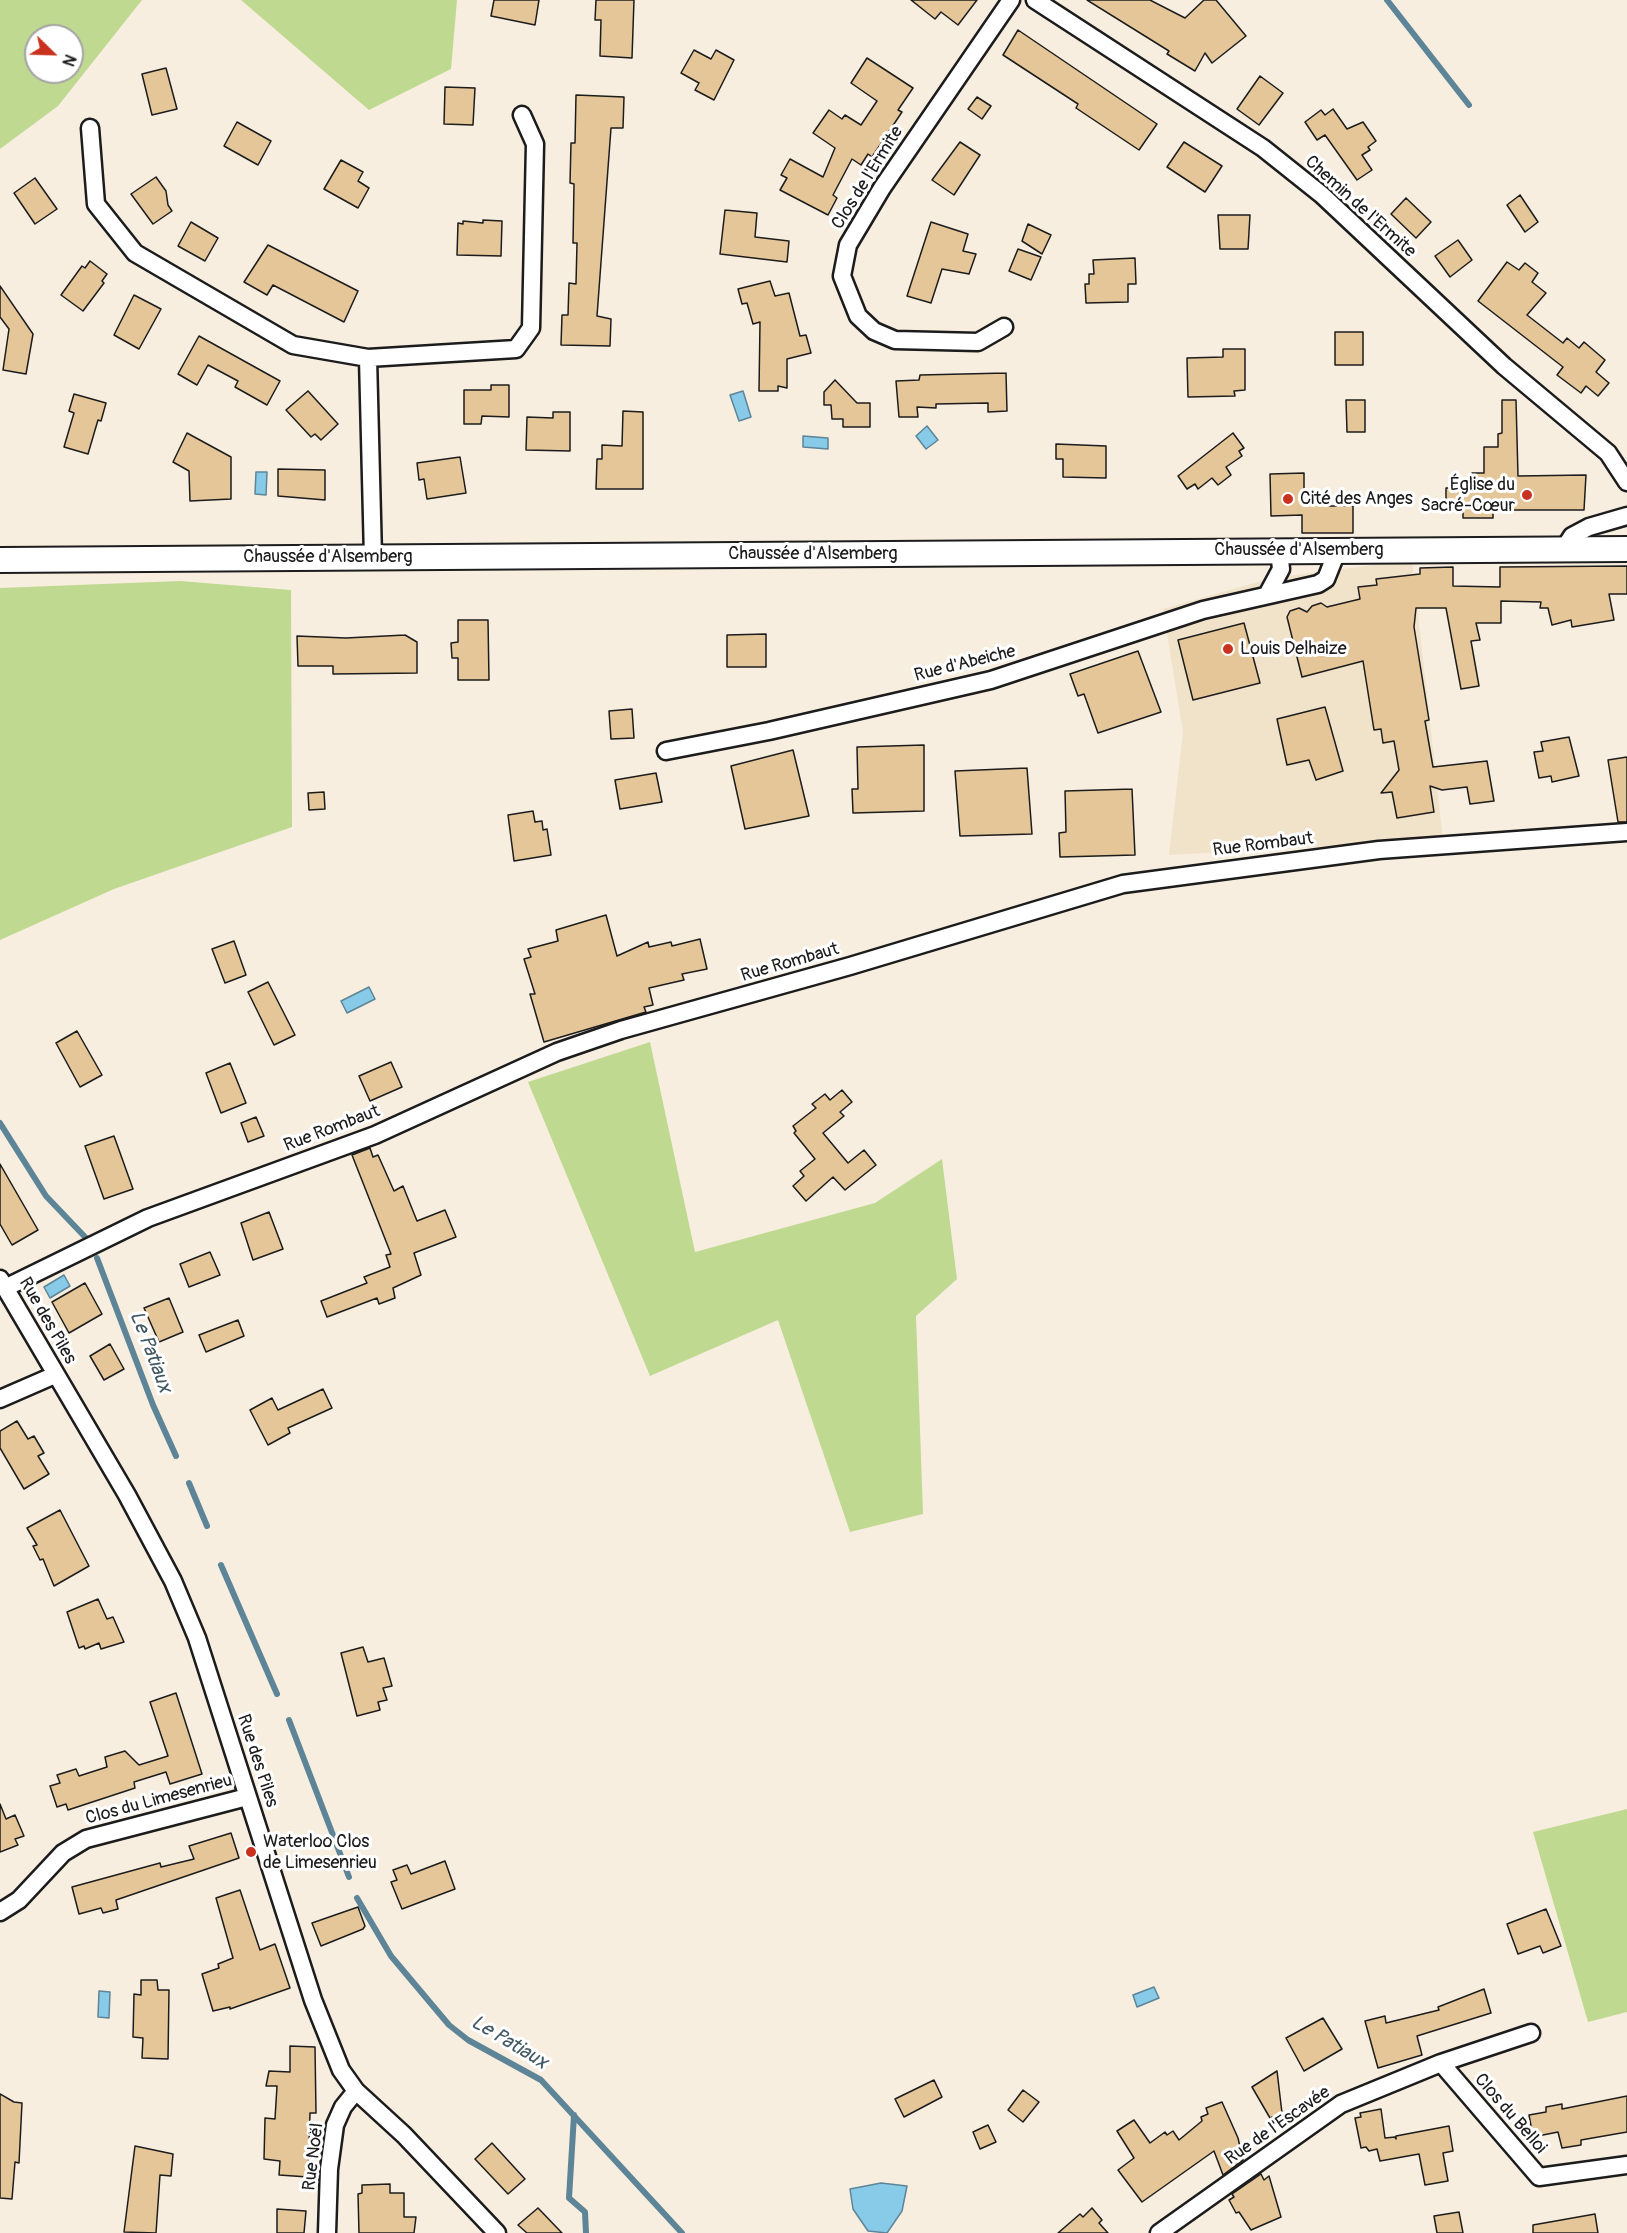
<!DOCTYPE html>
<meta charset="utf-8">
<style>
body{margin:0}
#map{position:relative;width:1627px;height:2233px;overflow:hidden;background:#f7eee0;font-family:Pangolin,sans-serif}
canvas{display:block}
.north{position:absolute;left:24px;top:24px;width:60px;height:60px;box-sizing:border-box;background:#fff;border:2px solid #a4a4a4;border-radius:50%;rotate:113deg;font-size:16px;font-weight:700;line-height:24px;text-align:center;color:#1c1c1c}
.north::after{content:'';display:block;margin:auto;width:21px;height:27px;background:#c8321e;clip-path:polygon(50% 0,100% 100%,50% 72%,0 100%)}
</style>
<div id="map">
<canvas width="1627" height="2233"></canvas>
<div class="north">N</div>
</div>
<script>
const c = document.querySelector('canvas').getContext('2d');
c.lineJoin = 'round';
function fillPath(path, color) { c.fillStyle = color; c.fill(path, 'evenodd'); }
const toPath = rows => new Path2D(rows.map(r => 'M' + r).join(''));
function stroke(path, color, width, dash) { c.strokeStyle = color; c.lineWidth = width; c.lineCap = dash ? 'butt' : 'round'; c.setLineDash(dash || []); c.stroke(path); }
function write(font, color, halo, rows, align = 'center') {
  c.font = font + ' Pangolin,sans-serif'; c.lineWidth = 6; c.setLineDash([]); c.textBaseline = 'middle'; c.strokeStyle = halo; c.fillStyle = color; for (const [text, x, y, turn = 0] of rows) {
    c.save(); c.translate(x, y); c.rotate((+turn || 0) * Math.PI / 180); c.textAlign = isNaN(turn) ? turn : align; if (halo) c.strokeText(text, 0, 0); c.fillText(text, 0, 0); c.restore();
  }
}
fillPath(toPath([
 [1412,560,1443,840,1169,855,1183,732,1163,609,1272,578]
]), '#f1e2ca');
fillPath(toPath([
 [0,0,142,0,58,106,0,149],
 [36,36,72,36,72,72,36,72],
 [241,0,457,0,451,69,369,110],
 [180,581,291,590,292,827,114,889,0,940,0,588],
 [650,1042,695,1252,875,1203,942,1159,957,1279,916,1316,923,1514,850,1532,778,1320,650,1376,528,1082],
 [1627,1809,1627,2012,1588,2022,1533,1832]
]), '#c0d990');
const water = toPath([
 [743,391,751,417,739,421,730,395,743,391],
 [927,426,938,440,926,449,916,436,927,426],
 [803,436,828,438,828,449,803,447,803,436],
 [256,472,267,472,266,495,255,494,256,472],
 [369,987,375,999,347,1013,341,1001,369,987],
 [64,1275,70,1286,50,1298,44,1287,64,1275],
 [1154,1987,1159,1998,1137,2007,1133,1995,1154,1987],
 [99,1991,110,1992,109,2018,98,2017,99,1991],
 [881,2183,907,2186,902,2211,887,2233,868,2231,853,2209,850,2189,881,2183]
]);
fillPath(water, '#88cbe9');
stroke(water, '#5d8597', 1.5);
stroke(toPath([
 [1387,0,1469,105],
 [0,1123,46,1196,86,1238],
 [97,1258,153,1405,176,1456],
 [189,1483,207,1526],
 [221,1565,277,1694],
 [289,1720,349,1877],
 [357,1898,391,1956,449,2025,468,2040,541,2080,682,2233],
 [574,2115,569,2198,585,2212,586,2233]
]), '#5d8597', 6);
const building = toPath([
 [494,0,539,0,535,25,491,16,494,0],
 [596,0,634,0,632,58,600,56,601,20,595,20,596,0],
 [911,0,977,0,958,25,941,12,935,19,911,0],
 [1087,0,1150,0,1185,18,1204,0,1216,0,1246,36,1212,63,1205,53,1195,71,1167,54,1169,51,1087,0],
 [1018,30,1157,124,1139,150,1076,108,1078,104,1003,55,1018,30],
 [694,50,711,59,716,50,734,60,714,100,695,90,699,83,681,73,694,50],
 [867,58,913,88,898,110,902,112,872,157,868,154,861,165,852,159,833,195,837,198,828,215,780,190,787,178,781,175,790,159,823,177,835,148,813,133,829,110,842,119,845,115,861,125,877,101,851,83,867,58],
 [166,68,177,109,152,115,142,74,166,68],
 [1260,76,1283,93,1259,125,1237,109,1260,76],
 [445,87,475,88,473,125,444,124,445,87],
 [576,95,624,97,623,128,611,128,597,316,611,319,610,346,561,345,562,315,568,315,569,283,576,284,577,243,573,243,574,184,570,183,571,143,575,143,576,95],
 [977,97,991,106,982,119,968,109,977,97],
 [1333,109,1347,129,1363,122,1376,141,1368,147,1370,150,1362,155,1372,170,1357,180,1325,135,1317,140,1305,122,1321,110,1325,115,1333,109],
 [237,122,271,141,258,165,224,146,237,122],
 [960,142,980,155,954,195,932,180,960,142],
 [1184,142,1222,166,1205,192,1167,167,1184,142],
 [341,160,363,172,358,181,369,188,358,208,324,189,341,160],
 [156,177,166,191,168,205,172,211,153,224,131,194,156,177],
 [35,178,57,209,35,224,14,193,35,178],
 [1520,195,1538,222,1525,232,1507,205,1520,195],
 [1406,198,1431,222,1416,238,1391,214,1406,198],
 [725,210,757,213,755,237,789,241,787,262,720,254,725,210],
 [1218,215,1250,215,1248,249,1220,249,1218,215],
 [483,220,502,221,501,256,457,255,458,223,463,224,463,221,483,223,483,220],
 [191,222,218,238,205,261,178,246,191,222],
 [931,222,968,234,963,251,976,254,969,274,942,269,931,303,907,296,931,222],
 [1028,224,1051,235,1042,254,1022,241,1028,224],
 [1458,240,1472,260,1450,277,1435,256,1458,240],
 [268,245,358,291,344,322,273,285,267,295,244,282,268,245],
 [1018,249,1041,257,1031,280,1009,271,1018,249],
 [1135,258,1136,284,1128,284,1128,302,1086,303,1085,284,1089,284,1089,274,1094,274,1093,260,1135,258],
 [90,261,107,274,102,281,104,283,83,311,61,295,82,266,85,268,90,261],
 [1507,262,1519,270,1525,263,1538,273,1532,282,1546,293,1527,315,1563,343,1567,338,1579,348,1584,342,1605,360,1596,372,1609,383,1598,396,1586,386,1581,393,1557,375,1563,367,1478,301,1507,262],
 [770,281,775,296,789,293,800,336,806,335,811,353,787,359,787,388,778,386,778,391,759,391,760,322,753,324,747,303,742,304,738,289,770,281],
 [0,286,33,334,26,374,3,370,9,329,0,317,0,286],
 [134,295,161,309,139,349,114,335,134,295],
 [1335,332,1363,332,1363,365,1335,365,1335,332],
 [199,336,280,381,267,405,235,387,238,381,208,365,197,385,178,374,199,336],
 [1223,349,1245,349,1245,390,1234,391,1235,396,1188,397,1187,358,1223,357,1223,349],
 [1006,373,1007,411,988,412,988,403,936,404,936,408,917,407,918,417,899,417,896,381,919,380,920,375,1006,373],
 [835,380,857,403,870,403,870,427,843,427,843,419,832,419,831,405,824,405,824,392,835,380],
 [491,385,509,385,509,417,482,416,481,424,464,424,464,390,491,390,491,385],
 [308,391,338,424,321,440,315,434,311,437,286,410,308,391],
 [74,394,106,403,101,421,98,420,88,454,64,447,74,413,69,411,74,394],
 [1346,400,1365,400,1365,432,1347,432,1346,400],
 [1502,400,1516,400,1518,476,1586,475,1584,510,1493,510,1493,518,1463,518,1463,503,1446,504,1446,488,1461,488,1461,484,1472,482,1472,473,1484,473,1484,447,1498,447,1498,434,1502,433,1502,400],
 [623,411,643,412,643,489,596,489,597,459,602,459,602,445,622,446,623,411],
 [553,412,570,412,570,451,526,450,527,417,553,418,553,412],
 [187,433,231,457,231,499,190,501,189,471,173,462,187,433],
 [1233,433,1244,448,1239,451,1242,456,1226,467,1231,475,1218,485,1212,478,1198,489,1195,484,1187,489,1178,476,1233,433],
 [1056,444,1106,446,1106,478,1063,477,1063,459,1056,459,1056,444],
 [460,457,466,493,427,499,424,479,419,480,417,463,460,457],
 [278,469,325,470,325,500,278,496,278,469],
 [1304,473,1304,493,1318,493,1318,501,1328,501,1326,506,1353,506,1353,533,1302,533,1302,515,1271,516,1270,474,1304,473],
 [1627,566,1627,594,1609,594,1614,620,1572,627,1571,620,1552,625,1548,608,1540,608,1541,602,1501,601,1501,623,1476,623,1480,640,1471,641,1479,686,1461,689,1446,608,1416,608,1414,627,1429,720,1425,721,1433,767,1487,761,1494,801,1470,804,1467,787,1442,790,1430,786,1434,812,1397,818,1392,792,1381,793,1399,770,1394,741,1383,743,1381,729,1374,730,1363,661,1302,677,1287,617,1290,611,1299,608,1307,612,1312,606,1321,603,1327,607,1360,599,1358,587,1377,585,1376,579,1420,574,1420,568,1453,567,1453,586,1500,587,1500,567,1627,566],
 [458,620,488,620,489,680,458,680,458,658,452,658,451,643,458,642,458,620],
 [1244,623,1260,683,1193,700,1178,640,1244,623],
 [766,634,766,667,727,667,727,635,766,634],
 [405,635,417,642,417,673,333,674,333,666,298,666,297,636,346,638,405,635],
 [1138,651,1161,712,1098,733,1084,694,1078,696,1070,674,1138,651],
 [1325,707,1343,771,1316,780,1309,760,1287,765,1277,719,1325,707],
 [632,709,634,738,611,739,609,711,632,709],
 [1569,737,1579,776,1552,782,1551,776,1539,778,1534,752,1543,751,1541,742,1569,737],
 [924,745,924,811,853,813,852,789,858,789,857,747,924,745],
 [793,750,809,816,745,829,731,766,793,750],
 [1627,757,1627,822,1618,822,1608,760,1627,757],
 [1027,768,1032,834,960,836,955,771,1027,768],
 [656,773,662,802,620,809,615,780,656,773],
 [1132,789,1135,855,1060,857,1059,833,1066,832,1065,791,1132,789],
 [324,792,325,809,309,810,308,793,324,792],
 [533,811,535,822,542,821,543,830,547,829,551,855,514,861,508,815,533,811],
 [606,915,617,956,648,942,649,947,671,942,672,946,700,939,707,969,682,974,684,980,649,988,653,1005,644,1007,646,1012,544,1042,530,994,535,994,524,959,531,957,528,949,558,941,556,930,606,915],
 [234,941,246,975,225,983,212,949,234,941],
 [268,982,295,1035,274,1045,248,992,268,982],
 [77,1031,102,1075,80,1087,56,1043,77,1031],
 [391,1062,402,1087,370,1101,359,1076,391,1062],
 [230,1063,246,1103,221,1113,206,1073,230,1063],
 [842,1090,852,1102,840,1112,844,1116,823,1133,848,1163,864,1150,876,1165,845,1190,833,1177,806,1201,793,1186,804,1176,800,1171,815,1159,794,1133,796,1131,793,1126,816,1108,812,1104,825,1094,830,1100,842,1090],
 [256,1117,264,1136,248,1142,241,1123,256,1117],
 [114,1136,133,1189,104,1199,85,1146,114,1136],
 [370,1148,373,1157,378,1155,394,1191,403,1186,417,1221,445,1210,456,1237,414,1253,421,1275,393,1288,395,1298,379,1304,377,1298,327,1317,321,1301,367,1283,364,1277,390,1267,386,1255,391,1254,352,1155,370,1148],
 [0,1164,38,1230,12,1245,0,1224,0,1164],
 [269,1212,283,1249,253,1260,241,1223,269,1212],
 [210,1252,220,1275,189,1287,180,1264,210,1252],
 [85,1283,102,1314,69,1333,52,1302,85,1283],
 [169,1298,183,1332,159,1342,144,1308,169,1298],
 [238,1320,244,1336,206,1352,199,1335,238,1320],
 [110,1344,124,1369,104,1380,90,1356,110,1344],
 [323,1389,332,1408,288,1428,290,1433,268,1445,250,1410,272,1398,278,1410,323,1389],
 [17,1421,28,1439,34,1436,44,1453,38,1456,49,1474,24,1489,0,1448,0,1431,17,1421],
 [60,1510,89,1566,54,1586,43,1559,40,1560,33,1546,37,1545,27,1528,60,1510],
 [98,1599,107,1619,113,1617,124,1642,101,1649,99,1643,85,1649,84,1646,79,1648,67,1612,98,1599],
 [363,1647,368,1662,384,1658,392,1686,383,1688,387,1700,378,1702,380,1710,357,1716,341,1653,363,1647],
 [176,1693,202,1774,170,1784,166,1772,134,1782,135,1788,68,1810,66,1804,57,1807,50,1786,60,1783,57,1775,76,1769,79,1776,107,1767,105,1757,125,1751,139,1765,168,1756,150,1702,176,1693],
 [0,1804,6,1819,15,1815,24,1836,15,1839,18,1845,0,1852,0,1804],
 [231,1833,239,1858,116,1900,118,1909,103,1913,101,1908,79,1914,72,1887,160,1863,161,1867,194,1859,189,1846,231,1833],
 [445,1861,455,1889,402,1909,391,1882,397,1880,393,1870,407,1865,411,1874,445,1861],
 [240,1890,260,1950,275,1944,290,1988,230,2009,230,2007,213,2011,202,1974,219,1968,218,1964,233,1958,216,1898,240,1890],
 [358,1907,365,1926,363,1929,321,1946,312,1923,358,1907],
 [1546,1909,1561,1946,1543,1953,1540,1946,1518,1954,1507,1924,1546,1909],
 [141,1980,157,1980,158,1990,169,1990,168,2059,142,2058,143,2038,133,2037,134,1994,141,1995,141,1980],
 [1484,1989,1491,2013,1417,2036,1422,2055,1378,2068,1365,2021,1385,2016,1386,2023,1439,2010,1438,2007,1484,1989],
 [1323,2018,1342,2049,1304,2071,1286,2038,1323,2018],
 [290,2046,315,2047,316,2113,310,2113,308,2177,279,2175,280,2161,264,2159,265,2118,275,2119,277,2086,266,2086,269,2071,290,2072,290,2046],
 [1277,2071,1282,2113,1270,2118,1252,2087,1277,2071],
 [934,2080,942,2097,904,2117,895,2099,934,2080],
 [1023,2090,1039,2102,1023,2122,1008,2110,1023,2090],
 [0,2094,14,2102,22,2103,19,2163,15,2162,12,2199,0,2198,0,2094],
 [1627,2096,1627,2132,1581,2140,1581,2145,1562,2148,1558,2132,1533,2137,1529,2115,1546,2112,1546,2107,1562,2104,1562,2109,1627,2096],
 [1222,2102,1238,2138,1243,2160,1223,2175,1214,2151,1142,2202,1118,2170,1134,2158,1117,2131,1134,2120,1150,2143,1165,2132,1167,2135,1173,2131,1179,2140,1202,2121,1201,2117,1208,2114,1206,2108,1222,2102],
 [1381,2109,1385,2138,1395,2137,1396,2139,1396,2136,1449,2126,1453,2151,1443,2153,1448,2181,1425,2185,1419,2154,1380,2161,1377,2149,1369,2151,1366,2147,1361,2148,1355,2118,1361,2117,1360,2113,1381,2109],
 [988,2125,996,2142,980,2149,973,2132,988,2125],
 [492,2143,525,2179,508,2194,475,2159,492,2143],
 [135,2146,173,2154,171,2176,160,2175,156,2233,124,2232,135,2146],
 [1261,2174,1264,2180,1269,2176,1281,2217,1251,2230,1239,2212,1236,2213,1229,2200,1234,2197,1232,2194,1261,2174],
 [390,2184,390,2193,404,2193,404,2217,416,2217,414,2233,359,2233,358,2194,362,2193,362,2185,390,2184],
 [538,2208,562,2233,527,2233,518,2225,538,2208],
 [1092,2208,1102,2220,1099,2223,1108,2233,1058,2233,1080,2214,1083,2217,1092,2208],
 [277,2209,306,2211,304,2233,277,2233,277,2209],
 [1459,2212,1463,2233,1437,2233,1434,2216,1459,2212],
 [1595,2214,1598,2233,1533,2233,1533,2225,1595,2214]
]);
fillPath(building, '#e4c698');
stroke(building, '#1c1c1c', 1.5);
const minor = toPath([
 [1035,0,1263,148,1322,195,1504,366,1608,453,1627,482],
 [90,128,96,204,135,253,293,345,368,358,516,349,531,328,535,144,522,115],
 [1004,327,978,342,895,340,874,331,858,316,842,276,848,245,882,188,1011,0],
 [368,358,373,557],
 [1563,550,1572,536,1589,527,1627,516],
 [1267,595,1281,569,1279,550],
 [666,751,769,731,991,680,1203,610,1318,584,1326,579,1338,549],
 [0,1279,127,1495,173,1581,197,1638,313,2000,341,2070,356,2091,404,2135,497,2233],
 [5,1288,148,1218,375,1135,557,1052,621,1030,850,966,1123,884,1379,850,1627,832],
 [0,1399,55,1375],
 [0,1912,19,1900,63,1853,86,1839,247,1797],
 [1441,2063,1539,2177,1627,2165],
 [327,2233,329,2169,335,2125,343,2107,356,2091],
 [1159,2233,1341,2104,1441,2063,1531,2033]
]);
const secondary = toPath([
 [0,560,1627,549]
]);
stroke(minor, '#1c1c1c', 21);
stroke(secondary, '#1c1c1c', 28);
stroke(minor, '#fff', 16);
stroke(secondary, '#fff', 24);
for (const [x, y, r, color] of [
 [1527,495,6,"#c8321e"],
 [1288,499,6,"#c8321e"],
 [1228,649,6,"#c8321e"],
 [251,1852,6,"#c8321e"]
]) { const dot = new Path2D(); dot.arc(x, y, r, 0, 2 * Math.PI); c.fillStyle = color; c.fill(dot); stroke(dot, '#fff', 2); }
write('18px', '#1c1c1c', '#fff', [
 ["Clos de l'Ermite",868,178,-58],
 ["Chemin de l'Ermite",1360,207,42],
 ["Chaussée d'Alsemberg",1299,550],
 ["Chaussée d'Alsemberg",813,554],
 ["Chaussée d'Alsemberg",328,557],
 ["Rue d'Abeiche",965,664,-14],
 ["Rue Rombaut",1263,845,-7],
 ["Rue Rombaut",790,963,-16],
 ["Rue Rombaut",332,1129,-21],
 ["Rue des Piles",47,1321,60],
 ["Rue des Piles",257,1761,72],
 ["Clos du Limesenrieu",159,1800,-15],
 ["Clos du Belloi",1510,2114,49],
 ["Rue de l'Escavée",1278,2126,-35],
 ["Rue Noël",314,2157,-83]
]);
write('18px', '#1c1c1c', '#fff', [
 ["Église du",1515,485,"right"],
 ["Sacré-Cœur",1515,506,"right"],
 ["Cité des Anges",1300,499],
 ["Louis Delhaize",1240,649],
 ["Waterloo Clos",263,1842],
 ["de Limesenrieu",263,1863]
], 'left');
write('italic 20px', '#425964', '#fff', [
 ["Le Patiaux",150,1352,69],
 ["Le Patiaux",509,2043,31]
]);
</script>
